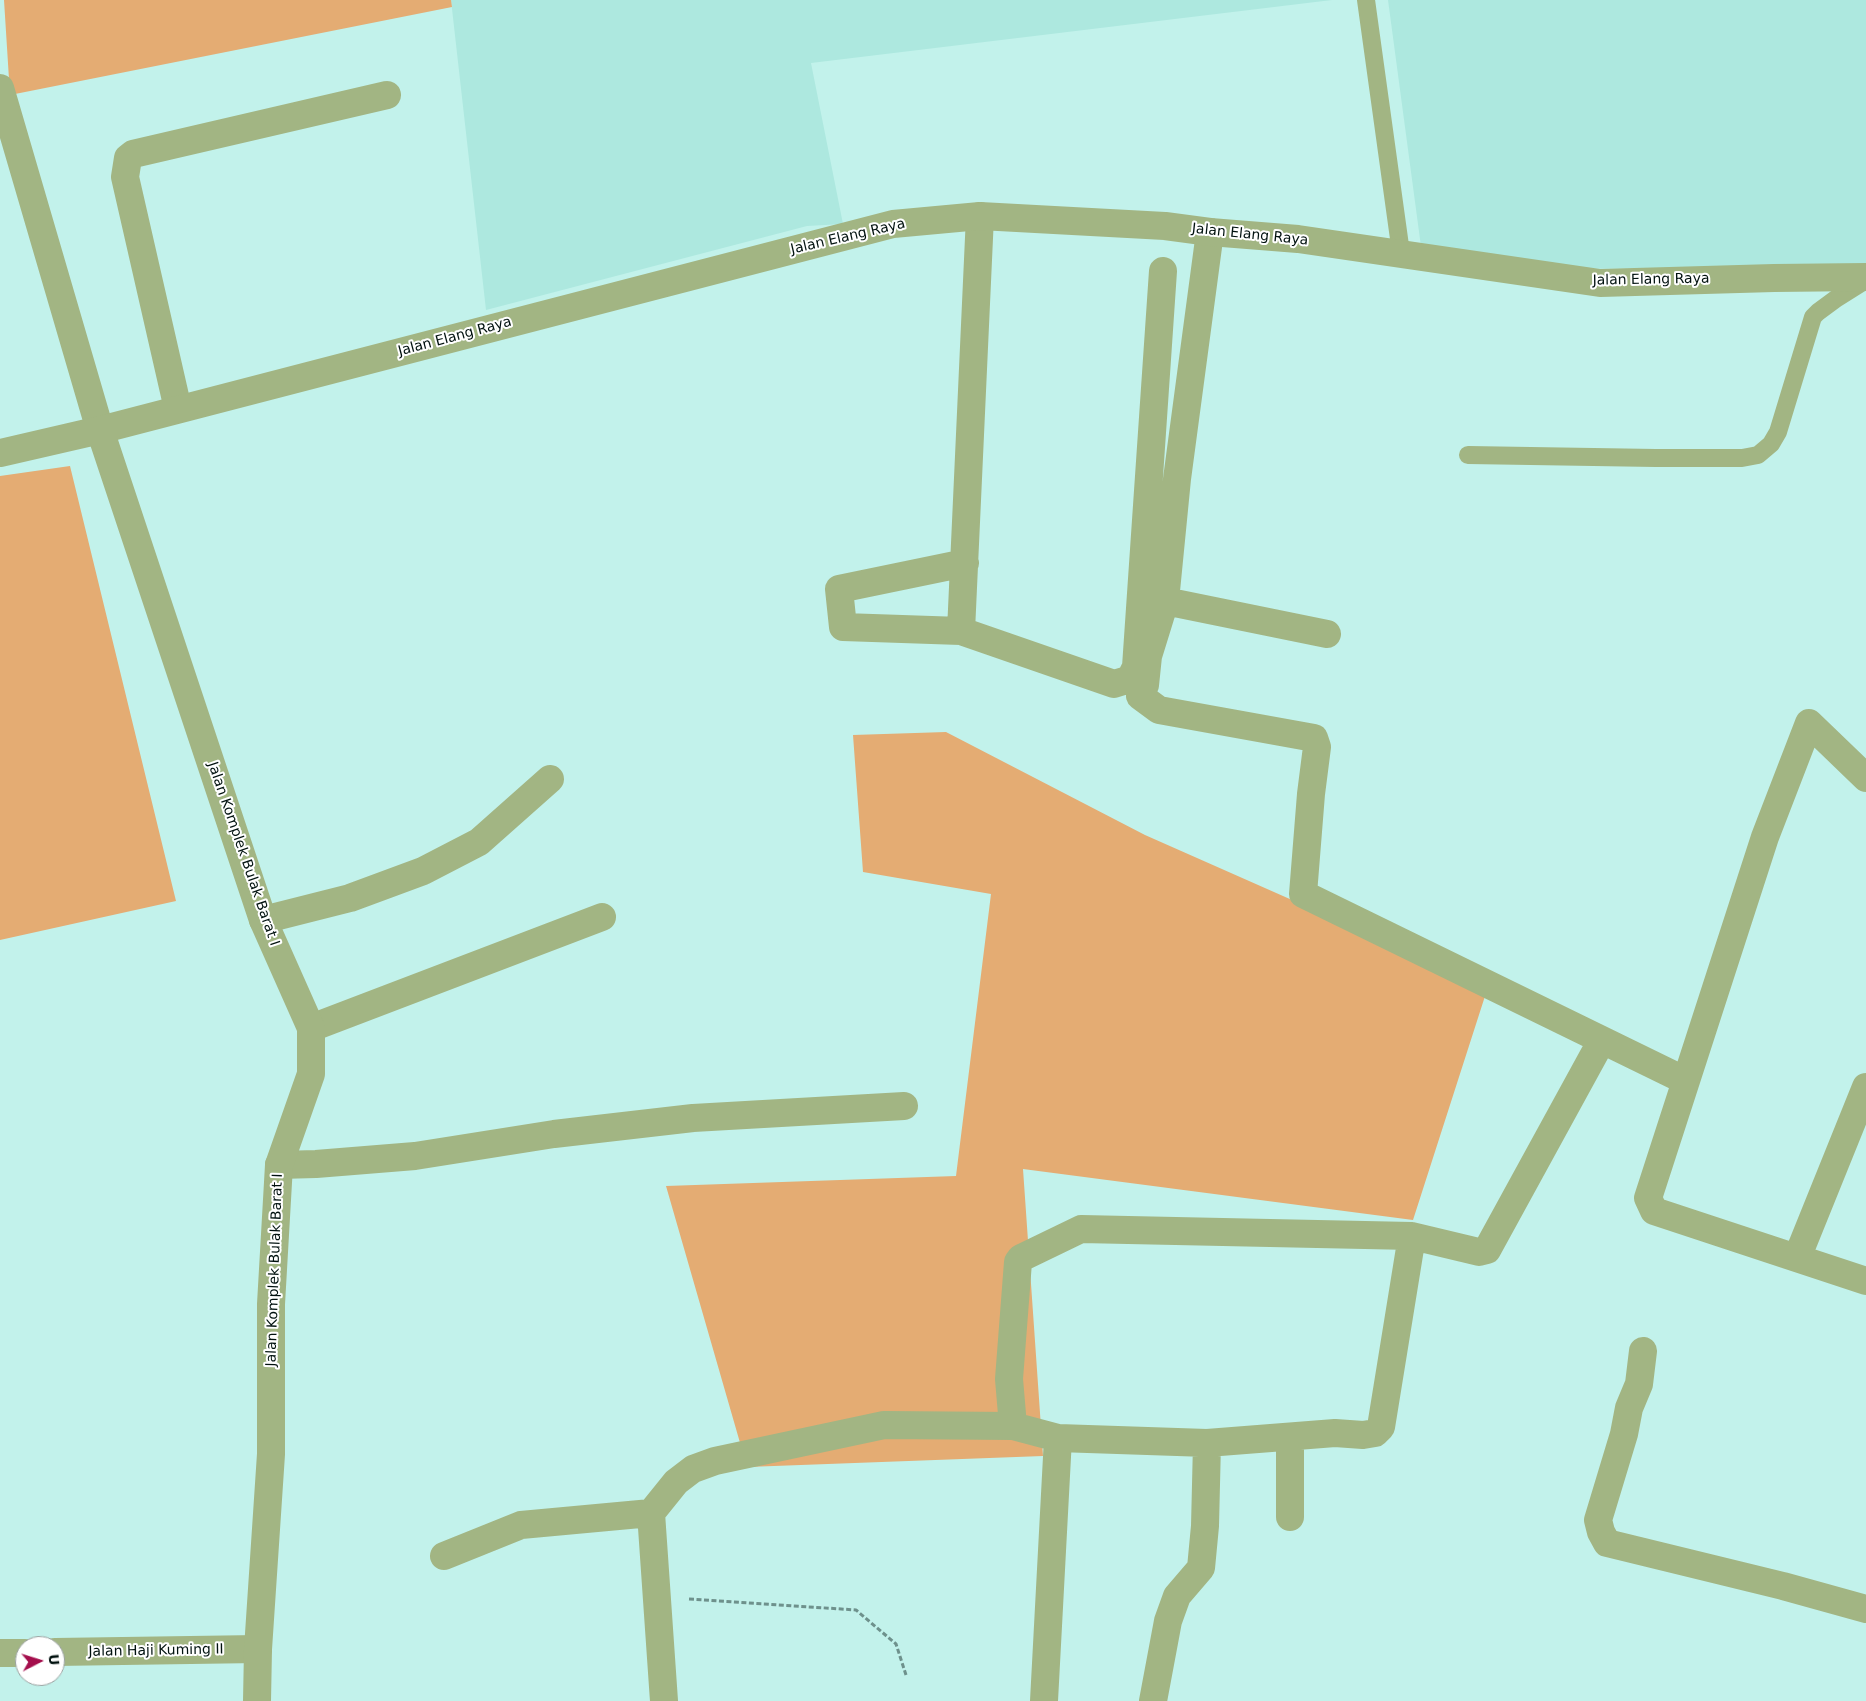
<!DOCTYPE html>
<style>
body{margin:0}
#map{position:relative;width:1866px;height:1701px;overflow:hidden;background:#c2f2eb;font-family:"DejaVu Sans",sans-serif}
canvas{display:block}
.north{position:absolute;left:15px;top:1636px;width:50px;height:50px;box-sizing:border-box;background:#fff;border:1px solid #99a09f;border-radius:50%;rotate:85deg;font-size:14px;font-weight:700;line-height:20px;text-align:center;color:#01110f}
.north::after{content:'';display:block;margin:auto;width:18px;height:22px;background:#a40e4c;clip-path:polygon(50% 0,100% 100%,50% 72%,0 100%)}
</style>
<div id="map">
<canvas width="1866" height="1701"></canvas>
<div class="north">U</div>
</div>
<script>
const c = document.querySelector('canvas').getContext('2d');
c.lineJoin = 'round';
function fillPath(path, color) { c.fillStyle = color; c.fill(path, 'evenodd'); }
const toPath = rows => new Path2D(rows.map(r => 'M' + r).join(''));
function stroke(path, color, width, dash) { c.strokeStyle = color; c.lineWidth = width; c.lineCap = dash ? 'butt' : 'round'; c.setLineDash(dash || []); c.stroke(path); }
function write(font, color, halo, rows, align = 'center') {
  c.font = font + ' "DejaVu Sans",sans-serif'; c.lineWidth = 4; c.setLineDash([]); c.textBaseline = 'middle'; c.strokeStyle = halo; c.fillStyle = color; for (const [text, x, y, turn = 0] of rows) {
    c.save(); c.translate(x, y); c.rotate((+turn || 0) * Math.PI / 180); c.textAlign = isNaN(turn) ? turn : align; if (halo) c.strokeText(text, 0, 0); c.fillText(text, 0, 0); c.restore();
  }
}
fillPath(toPath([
 [451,0,1332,0,811,63,843,224,807,226,486,310],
 [1388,0,1866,0,1866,268,1424,269]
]), '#ade8df');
fillPath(toPath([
 [4,0,451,0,452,7,10,95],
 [70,466,176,901,0,940,0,476],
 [946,732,1145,835,1378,938,1486,993,1413,1220,1023,1169,1043,1456,747,1467,666,1186,956,1176,991,894,863,872,853,735]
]), '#e4ac73');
stroke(toPath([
 [689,1599,856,1610,896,1644,906,1675]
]), '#6e918c', 3, [5, 2.5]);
stroke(toPath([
 [1366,0,1401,253],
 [1468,455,1656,458,1742,458,1758,455,1771,444,1778,432,1813,317,1818,312,1837,298,1866,280]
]), '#a2b583', 18);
stroke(toPath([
 [0,88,100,430],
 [980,216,961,631,1114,684,1130,679,1136,667,1163,271],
 [1210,232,1177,479,1165,601,1148,656,1145,685,1140,696,1159,710,1314,738,1317,747,1311,794,1303,894,1686,1081],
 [178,409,125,177,128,158,133,154,387,95],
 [1165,601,1327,634],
 [961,631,843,627,839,589,965,563],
 [1866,778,1809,723,1765,837,1648,1198,1654,1211,1866,1281],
 [263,920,350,898,423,871,479,842,550,779],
 [311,1028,602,917],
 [279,1165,316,1164,415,1156,554,1134,693,1118,904,1106],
 [1797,1258,1866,1087],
 [1643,1351,1639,1384,1629,1408,1624,1434,1598,1520,1601,1532,1607,1543,1783,1586,1866,1609],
 [1013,1426,1009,1379,1018,1262,1021,1258,1081,1229,1412,1236,1479,1252,1487,1250,1602,1040],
 [1290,1437,1290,1517],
 [651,1513,664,1701],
 [444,1556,521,1525,651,1513,676,1482,693,1469,715,1461,884,1425,1013,1426,1058,1438,1207,1443,1335,1433,1363,1435,1375,1433,1381,1427,1412,1236],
 [55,1652,258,1649],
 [0,1653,25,1653],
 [1044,1701,1058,1438],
 [1153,1701,1168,1621,1177,1596,1201,1568,1205,1526,1207,1443]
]), '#a2b583', 28);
stroke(toPath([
 [100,430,263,920,311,1028,311,1074,279,1165,271,1304,271,1454,258,1649,257,1701],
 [0,453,100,430,893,224,980,216,1165,226,1210,232,1298,239,1600,283,1774,278,1866,277]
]), '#a2b583', 28);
write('14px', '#01110f', '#fff', [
 ["Jalan Elang Raya",1250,235,6],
 ["Jalan Elang Raya",848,237,-13],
 ["Jalan Elang Raya",1651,280,-1],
 ["Jalan Elang Raya",455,337,-15],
 ["Jalan Komplek Bulak Barat I",243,854,71],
 ["Jalan Komplek Bulak Barat I",275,1270,-88],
 ["Jalan Haji Kuming II",156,1651,-1]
]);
</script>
